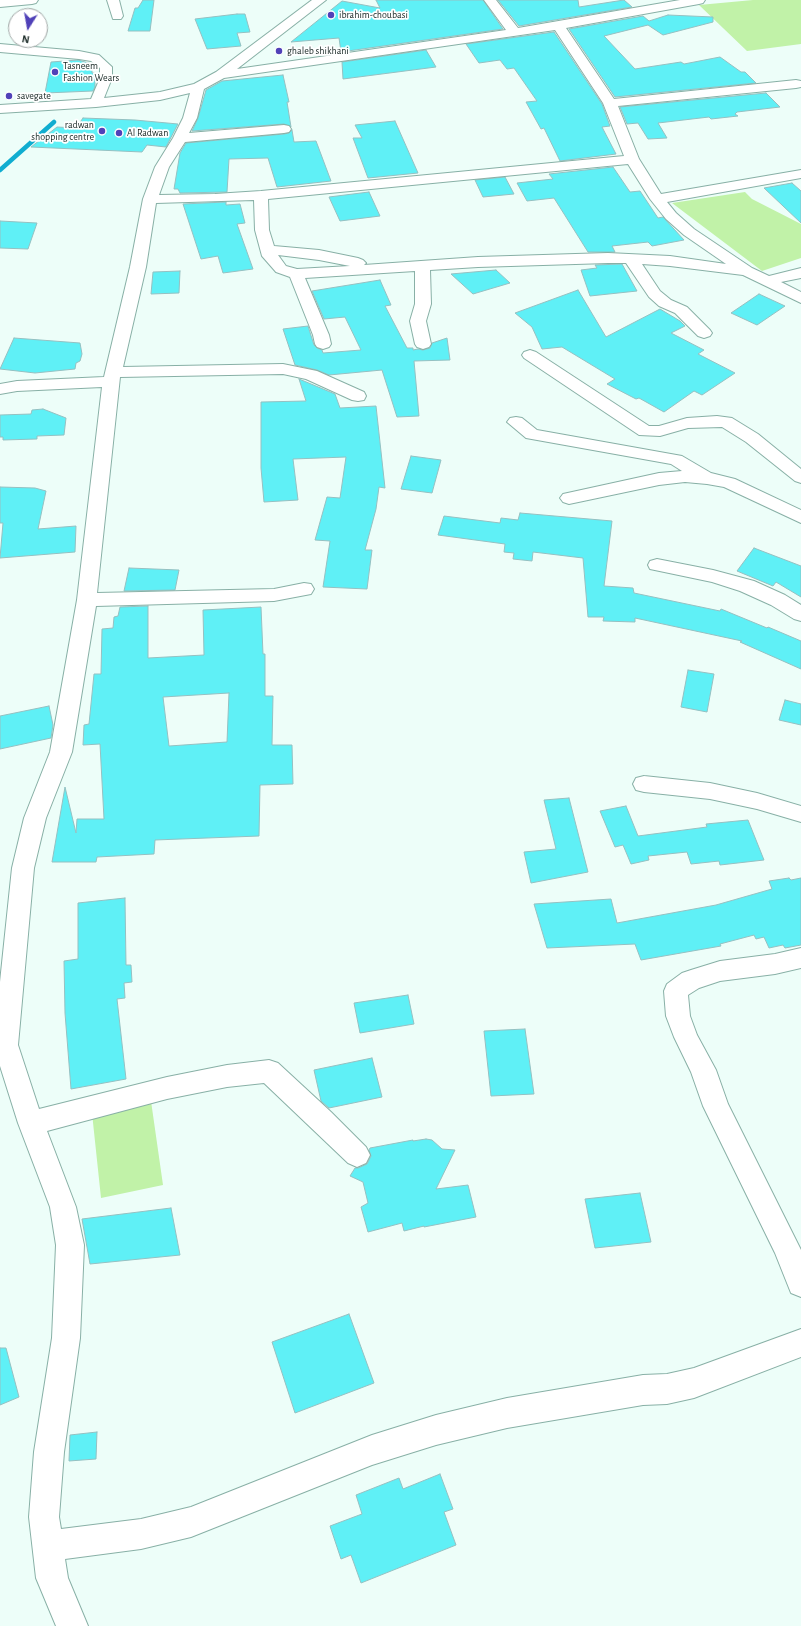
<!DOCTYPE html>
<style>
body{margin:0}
#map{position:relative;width:801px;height:1626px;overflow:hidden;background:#edfef9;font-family:"Alegreya Sans",sans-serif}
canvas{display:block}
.north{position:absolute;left:8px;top:8px;width:40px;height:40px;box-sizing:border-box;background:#fff;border:1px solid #a1a7a6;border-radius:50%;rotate:191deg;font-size:11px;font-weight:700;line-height:16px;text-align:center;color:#142421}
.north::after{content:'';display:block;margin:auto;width:14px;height:18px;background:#5041b8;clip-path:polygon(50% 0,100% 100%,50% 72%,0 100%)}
</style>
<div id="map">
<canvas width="801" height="1626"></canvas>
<div class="north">N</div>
</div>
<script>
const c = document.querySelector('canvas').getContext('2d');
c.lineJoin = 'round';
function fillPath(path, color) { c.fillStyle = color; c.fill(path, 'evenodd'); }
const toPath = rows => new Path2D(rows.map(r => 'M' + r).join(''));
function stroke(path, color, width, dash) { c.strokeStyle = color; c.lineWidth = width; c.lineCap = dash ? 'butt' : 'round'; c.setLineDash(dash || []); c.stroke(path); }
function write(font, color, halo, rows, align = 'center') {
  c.font = font + ' "Alegreya Sans",sans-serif'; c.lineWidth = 3.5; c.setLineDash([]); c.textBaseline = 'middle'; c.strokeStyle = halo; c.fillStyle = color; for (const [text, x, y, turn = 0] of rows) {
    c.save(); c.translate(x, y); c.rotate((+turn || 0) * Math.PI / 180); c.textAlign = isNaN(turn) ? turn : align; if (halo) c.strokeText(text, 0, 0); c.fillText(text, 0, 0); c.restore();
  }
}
fillPath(toPath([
 [753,0,801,0,801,44,747,51,699,5],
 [745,192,752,199,801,224,801,258,762,271,672,203],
 [151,1101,163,1185,101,1198,92,1113]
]), '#c1f2a8');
stroke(toPath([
 [0,170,54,122]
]), '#10add0', 4.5);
const building = toPath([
 [143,0,154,0,150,31,128,31,135,8,138,8,143,0],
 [376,0,483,0,503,29,341,52,339,38,291,42,342,1,380,8,376,0],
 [498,0,578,0,579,7,624,0,632,7,519,26,498,0],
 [237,14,245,14,250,32,237,33,241,46,207,49,195,19,237,14],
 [668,15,713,17,713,22,663,35,648,25,604,36,635,69,681,62,684,64,720,57,741,72,745,72,756,83,615,97,569,29,643,16,649,21,668,15],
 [554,32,602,104,610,126,602,127,616,154,560,161,544,128,541,129,526,102,537,101,514,68,507,69,500,60,479,63,466,44,554,32],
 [426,50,436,67,343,79,342,62,426,50],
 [78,60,92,64,92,73,95,73,95,87,93,91,45,93,51,62,78,60],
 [283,75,289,102,287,102,291,127,284,124,192,131,198,118,206,90,222,81,283,75],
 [766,93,780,107,737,112,735,114,738,116,711,119,709,117,658,123,667,138,648,139,638,123,627,124,620,107,766,93],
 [83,118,135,120,178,124,166,147,147,145,142,152,31,147,57,127,76,128,83,118],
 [395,121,418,173,368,178,353,138,362,138,355,125,395,121],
 [292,130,294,142,316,141,331,181,277,187,268,158,229,159,227,192,180,193,178,189,174,189,180,153,186,143,284,134,289,133,292,130],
 [613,167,630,192,640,191,658,218,663,217,684,240,652,246,648,242,612,246,615,252,588,252,554,198,527,201,517,183,553,179,549,174,613,167],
 [505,177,514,194,483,197,475,180,505,177],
 [792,183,801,191,801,223,764,188,792,183],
 [369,192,380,216,340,221,329,197,369,192],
 [226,202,226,205,240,204,245,223,237,224,253,269,223,273,218,256,201,259,183,204,226,202],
 [0,221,37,223,28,249,0,248,0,221],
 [622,264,637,291,590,296,581,270,597,268,595,265,622,264],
 [496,270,510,283,473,294,451,274,496,270],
 [180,271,179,293,151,294,153,272,180,271],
 [380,280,391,305,385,306,407,348,413,348,413,350,418,349,423,350,430,348,432,343,447,338,450,360,414,361,419,416,397,417,382,370,329,375,317,370,295,365,283,329,308,326,314,345,317,348,322,350,323,353,361,350,345,317,324,319,312,291,380,280],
 [578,290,606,337,660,309,680,321,685,326,671,333,704,350,698,354,735,373,702,395,694,391,664,412,639,398,636,399,607,384,615,379,562,347,542,349,532,327,515,313,578,290],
 [759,294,785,306,757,325,731,313,759,294],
 [14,338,80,343,82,354,80,361,76,363,75,369,35,373,0,369,14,338],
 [299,379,335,394,340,408,376,406,385,488,379,487,376,509,365,550,372,550,367,589,323,587,330,541,315,540,327,497,340,498,346,457,293,459,298,500,264,502,261,468,261,402,306,401,299,379],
 [43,409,66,418,64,435,37,436,37,439,3,440,3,437,0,437,0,415,31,414,32,410,43,409],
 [411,456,441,460,432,493,401,489,411,456],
 [0,487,35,488,46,491,38,529,76,526,75,552,0,558,3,523,0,523,0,487],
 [520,513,612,521,604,586,633,588,634,593,720,611,721,609,767,628,768,627,801,641,801,669,740,642,742,641,635,618,635,622,603,621,604,617,588,617,583,558,533,552,532,561,513,559,514,553,504,552,505,544,438,535,444,516,500,523,501,518,518,520,520,513],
 [754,548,801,566,801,597,776,582,773,586,737,571,754,548],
 [129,568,179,570,175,590,124,591,129,568],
 [148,606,148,658,204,655,203,610,261,607,263,654,265,654,265,696,273,696,272,745,292,745,293,784,260,785,259,836,155,840,154,854,97,857,96,862,52,862,65,787,76,833,77,819,104,819,100,744,83,745,84,725,89,724,94,674,101,674,102,629,113,628,114,617,118,616,120,607,148,606],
 [229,693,227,742,169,746,163,697,229,693],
 [688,670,714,674,707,712,681,707,688,670],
 [785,700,801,704,801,725,779,720,785,700],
 [49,706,53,725,51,738,0,749,0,716,49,706],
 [569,798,588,872,531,883,524,852,556,849,544,800,569,798],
 [626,806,638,836,707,827,706,824,748,820,764,860,720,865,719,861,691,864,687,852,648,856,649,860,631,864,623,845,615,847,600,811,626,806],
 [789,878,791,880,801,878,801,945,785,948,783,945,769,948,764,937,756,939,754,935,720,944,721,946,641,960,635,944,547,948,534,904,611,899,617,923,716,905,772,889,769,881,789,878],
 [125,898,126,965,131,965,132,982,124,983,125,998,117,999,126,1079,71,1089,65,1013,64,961,78,959,78,903,125,898],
 [408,995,414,1024,360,1033,354,1003,408,995],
 [525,1029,534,1094,491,1096,484,1031,525,1029],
 [372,1058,382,1097,329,1108,321,1101,314,1070,372,1058],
 [426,1139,432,1140,442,1149,455,1150,436,1189,468,1185,476,1217,424,1227,424,1226,404,1231,402,1223,368,1232,361,1207,368,1203,363,1182,350,1176,355,1168,358,1168,367,1164,371,1156,369,1150,370,1148,413,1140,413,1141,426,1139],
 [640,1193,651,1242,595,1248,585,1199,640,1193],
 [171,1208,180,1255,90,1264,82,1219,171,1208],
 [349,1314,374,1383,295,1413,272,1342,349,1314],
 [0,1348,6,1348,19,1397,0,1405,0,1348],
 [97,1432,96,1459,69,1461,70,1435,97,1432],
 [440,1474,453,1509,444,1512,456,1545,361,1583,351,1555,341,1559,330,1526,362,1514,356,1495,399,1478,403,1489,440,1474]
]);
fillPath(building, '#5ff0f6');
stroke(building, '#95c0c1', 1);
const minor = toPath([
 [0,0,38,0,36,3,32,4,0,7,0,0],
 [107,0,119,0,123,16,121,19,113,19,107,0],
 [312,0,326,0,237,69,506,30,484,0,496,0,518,28,680,0,705,0,703,3,699,4,566,28,614,99,796,80,801,81,801,87,796,88,618,106,639,159,661,194,801,170,801,178,667,202,676,213,694,229,752,268,769,276,801,268,801,278,781,282,801,292,801,303,743,275,670,266,642,264,660,291,671,300,687,307,710,330,712,333,710,336,704,338,698,336,675,313,659,306,649,297,626,263,608,263,478,267,430,270,431,304,426,321,431,344,429,347,423,349,417,347,415,344,410,321,415,304,415,271,305,278,329,335,331,344,329,347,323,349,317,347,315,344,313,335,290,277,276,272,262,256,255,230,254,200,156,203,146,267,123,367,283,364,317,371,364,392,366,396,364,400,358,401,352,400,306,379,283,374,120,377,97,593,274,589,304,583,311,584,314,589,311,594,274,601,96,606,72,752,46,818,34,868,18,1045,39,1109,167,1077,227,1065,269,1060,278,1063,331,1112,366,1147,370,1155,366,1163,357,1167,348,1163,264,1083,227,1087,167,1099,47,1131,76,1207,84,1245,80,1338,64,1452,59,1517,61,1529,141,1519,191,1507,372,1435,436,1415,507,1398,643,1375,667,1374,694,1368,801,1329,801,1357,694,1398,667,1404,643,1405,507,1428,436,1445,372,1465,191,1537,141,1549,65,1559,68,1578,88,1626,56,1626,36,1578,29,1517,34,1452,52,1338,56,1245,50,1207,18,1123,0,1066,0,982,12,868,24,818,50,752,77,600,102,387,17,391,0,394,0,384,17,381,104,377,130,267,143,199,155,167,173,138,183,118,190,93,160,100,96,107,0,113,0,105,91,99,100,78,100,68,91,61,79,59,0,52,0,44,79,51,99,55,112,67,112,78,104,98,160,92,194,84,216,72,312,0],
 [555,30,603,103,624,156,261,191,215,194,159,195,169,167,185,142,284,133,289,132,291,129,289,126,284,125,189,133,197,118,204,89,224,78,555,30],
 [628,164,650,199,666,219,684,235,726,264,670,256,608,253,478,257,364,265,366,263,363,260,358,258,319,250,274,246,269,230,268,199,628,164],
 [278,255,319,260,350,266,297,269,286,266,278,255],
 [530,350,536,352,649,426,659,426,687,418,717,416,732,418,758,434,801,469,801,483,795,481,746,442,722,427,688,428,660,436,639,435,524,358,522,355,524,352,530,350],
 [516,417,522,418,537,430,682,456,711,473,735,479,801,510,801,523,724,487,707,484,685,482,659,485,569,504,563,502,560,498,563,494,659,473,682,471,671,464,526,438,507,422,510,418,516,417],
 [657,559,713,570,754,581,785,595,801,605,801,621,794,619,771,605,740,591,712,582,650,569,648,565,650,561,657,559],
 [644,776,710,783,757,793,801,806,801,822,757,809,710,799,644,792,636,790,633,784,636,778,644,776],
 [801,948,801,968,775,974,720,981,699,988,688,995,690,1016,697,1035,716,1070,728,1104,801,1250,801,1297,791,1293,775,1253,703,1106,691,1072,674,1037,666,1016,664,991,667,984,682,973,691,970,720,961,775,954,801,948]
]);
stroke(minor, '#88b0a6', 2);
fillPath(minor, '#fff');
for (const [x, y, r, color] of [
 [331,15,4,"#5041b8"],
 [279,51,4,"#5041b8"],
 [55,72,4,"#5041b8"],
 [9,96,4,"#5041b8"],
 [102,131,4,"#5041b8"],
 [119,133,4,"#5041b8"]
]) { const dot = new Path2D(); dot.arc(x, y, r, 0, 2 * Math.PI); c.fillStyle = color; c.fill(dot); stroke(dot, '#fff', 1.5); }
write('10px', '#142421', '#fff', [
 ["ibrahim-choubasi",339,15],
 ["ghaleb shikhani",287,51],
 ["Tasneem",63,66],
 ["Fashion Wears",63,78],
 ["savegate",17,96],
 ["radwan",94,125,"right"],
 ["shopping centre",94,137,"right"],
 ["Al Radwan",127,133]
], 'left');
</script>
